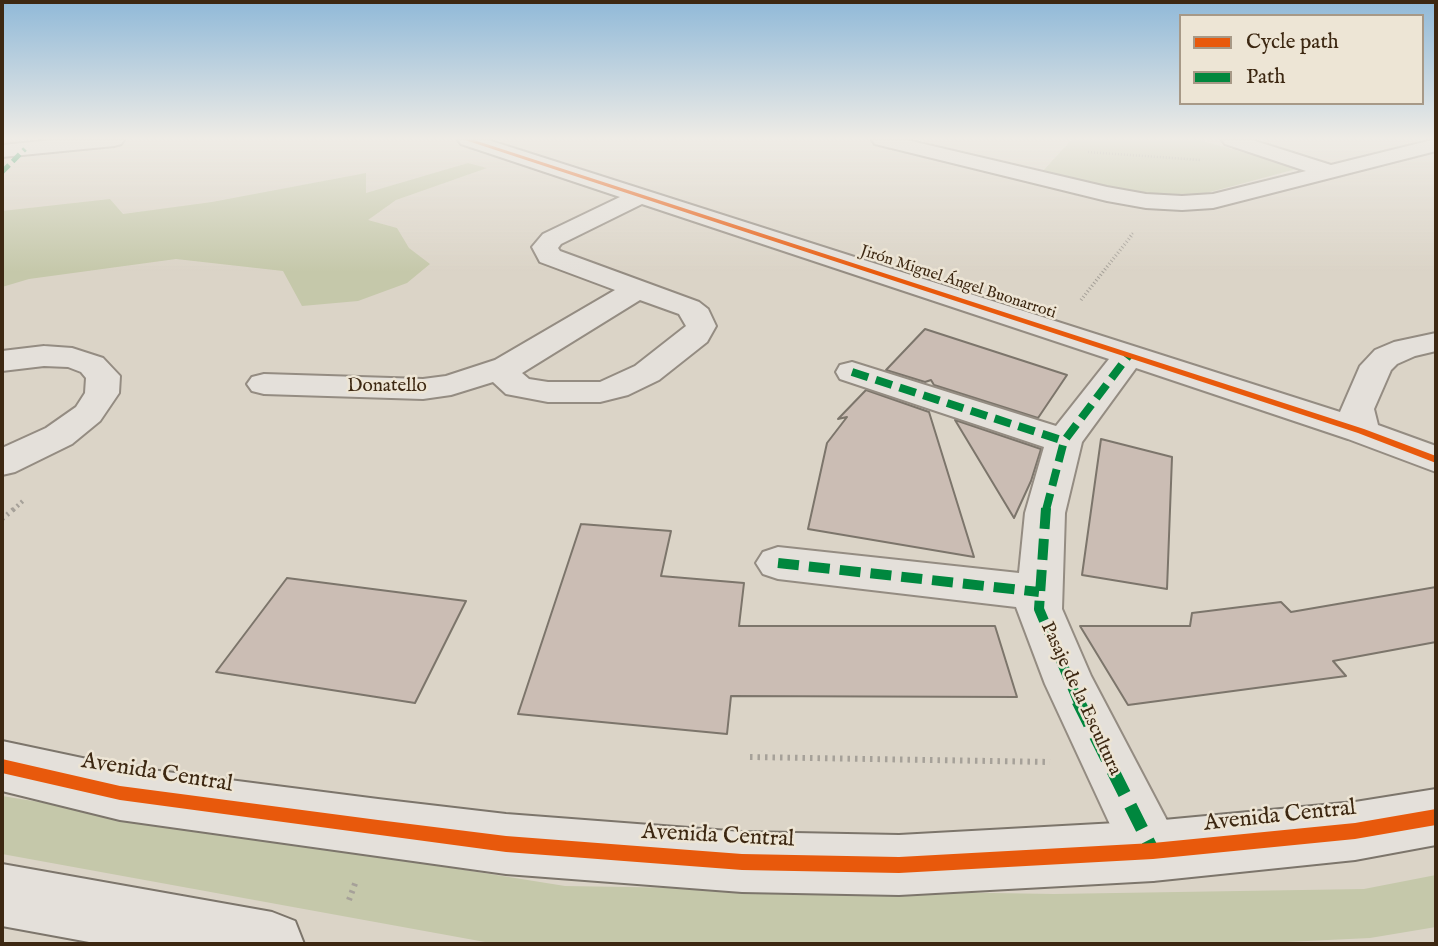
<!DOCTYPE html>
<meta charset="utf-8">
<style>
body{margin:0}
#map{position:relative;width:1438px;height:946px;overflow:hidden;background:#dbd4c7;font-family:"IM FELL English",serif}
canvas{display:block}
.frame{position:absolute;inset:0;border:4px solid #3d2812;pointer-events:none}
.legend{position:absolute;left:1179px;top:14px;width:245px;height:91px;box-sizing:border-box;background:#ede5d5;border:2px solid #a79987;margin:0;padding:9px 12px;list-style:none;font-size:21px;color:#3d2812}
.legend li{display:flex;align-items:center;gap:14px;height:35px}
.legend b{width:35px;border:2px solid #a79987}
</style>
<div id="map">
<canvas width="1438" height="946"></canvas>
<div class="frame"></div>
<ul class="legend">
<li><b style="height:9px;background:#e8590c"></b>Cycle path</li>
<li><b style="height:9px;background:#00873e"></b>Path</li>
</ul>
</div>
<script>
const c = document.querySelector('canvas').getContext('2d');
c.lineJoin = 'round';
function fillPath(path, color) { c.fillStyle = color; c.fill(path, 'evenodd'); }
const toPath = rows => new Path2D(rows.map(r => 'M' + r).join(''));
function stroke(path, color, width, dash) { c.strokeStyle = color; c.lineWidth = width; c.lineCap = dash ? 'butt' : 'round'; c.setLineDash(dash || []); c.stroke(path); }
function write(font, color, halo, rows, align = 'center') {
  c.font = font + ' "IM FELL English",serif'; c.lineWidth = 5; c.setLineDash([]); c.textBaseline = 'middle'; c.strokeStyle = halo; c.fillStyle = color; for (const [text, x, y, turn = 0] of rows) {
    c.save(); c.translate(x, y); c.rotate((+turn || 0) * Math.PI / 180); c.textAlign = isNaN(turn) ? turn : align; if (halo) c.strokeText(text, 0, 0); c.fillText(text, 0, 0); c.restore();
  }
}
fillPath(toPath([
 [1071,140,1200,140,1300,168,1184,199,1136,195,1042,172],
 [468,163,487,168,396,200,368,220,397,228,409,248,430,264,407,283,358,301,302,306,283,271,176,259,29,279,2,287,2,211,110,199,123,214,212,202,366,173,366,193],
 [2,796,565,886,1054,894,1364,889,1436,875,1436,927,1370,938,1244,944,496,944,2,854]
]), '#c5c8aa');
const building = toPath([
 [925,329,1067,375,1038,418,934,385,931,380,925,382,886,370,925,329],
 [866,390,929,412,974,557,808,529,827,443,847,417,838,419,866,390],
 [955,420,1041,449,1031,481,1014,518,955,420],
 [1101,439,1172,457,1167,589,1082,575,1101,439],
 [581,524,671,531,661,576,744,583,739,626,995,626,1017,697,731,696,727,734,518,714,581,524],
 [287,578,466,601,415,703,216,672,287,578],
 [1436,587,1436,642,1333,661,1346,676,1128,705,1080,626,1190,626,1192,613,1281,602,1291,612,1436,587]
]);
fillPath(building, '#cbbdb4');
stroke(building, '#7c756b', 2);
const street = toPath([
 [52,140,124,140,121,144,114,146,2,157,2,145,52,140],
 [458,140,488,140,1340,412,1360,366,1375,350,1394,342,1436,333,1436,351,1415,356,1397,364,1391,370,1374,409,1378,425,1436,446,1436,472,1348,439,1136,368,1082,442,1065,513,1062,609,1091,676,1183,851,1174,872,1153,881,1132,872,1045,684,1016,607,778,579,763,574,756,563,763,552,778,547,1019,573,1025,513,1044,447,840,379,836,372,840,365,852,362,1056,426,1109,359,642,204,561,244,558,248,560,251,699,302,708,309,716,326,707,342,659,380,628,395,600,402,548,402,506,394,493,382,451,395,423,399,264,394,252,391,247,384,252,377,264,374,423,379,446,376,495,360,615,290,540,262,532,247,543,234,620,197,461,144,458,140],
 [640,300,679,314,686,326,635,366,600,382,548,382,529,379,522,373,640,300],
 [872,140,907,140,1107,187,1146,194,1182,196,1213,194,1306,171,1225,144,1222,140,1252,140,1331,165,1432,140,1436,140,1436,151,1213,208,1182,210,1146,208,1107,201,875,144,872,140],
 [44,346,72,348,103,358,120,376,119,393,100,421,72,444,15,472,2,475,2,448,46,428,76,407,85,393,86,378,81,372,68,367,44,366,2,371,2,351,44,346]
]);
const secondary = toPath([
 [2,741,120,766,378,799,506,814,742,832,899,835,1153,821,1355,802,1436,789,1436,845,1355,860,1153,881,899,895,742,892,506,874,120,820,2,791,2,741],
 [2,864,272,912,295,921,304,944,100,944,2,926,2,864]
]);
stroke(street, '#948c82', 4);
stroke(secondary, '#7c756b', 4);
stroke(toPath([
 [1088,152,1201,160],
 [1130,236,1133,233]
]), '#a6a199', 2.5, [1, 2]);
stroke(toPath([
 [1081,300,1132,235]
]), '#a6a199', 3.5, [1, 2.5]);
stroke(toPath([
 [13,510,25,499]
]), '#a6a199', 4.5, [2, 3.5]);
stroke(toPath([
 [2,519,15,508]
]), '#a6a199', 5, [2, 4.5]);
stroke(toPath([
 [750,757,1050,762],
 [349,900,356,881]
]), '#a6a199', 6, [2.5, 5]);
fillPath(street, '#e4e0da');
fillPath(secondary, '#e4e0da');
stroke(toPath([
 [2,172,25,149]
]), '#00873e', 5, [10, 5]);
stroke(toPath([
 [852,372,1064,441],
 [1046,510,1064,441,1129,355]
]), '#00873e', 8, [17, 8]);
stroke(toPath([
 [1046,508,1039,609,1079,703],
 [778,563,1039,592]
]), '#00873e', 10, [21, 10]);
stroke(toPath([
 [1078,701,1153,851]
]), '#00873e', 13, [26, 13]);
fillPath(toPath([
 [465,140,474,140,1364,429,1436,456,1436,463,1358,433,465,140],
 [2,759,120,786,378,820,506,836,742,854,899,857,1153,843,1355,823,1436,809,1436,825,1355,839,1153,859,899,873,742,870,506,852,120,800,2,773,2,759]
]), '#e8590c');
const sky = c.createLinearGradient(0, 0, 0, 272);
sky.addColorStop(0, '#90b9d8');
sky.addColorStop(0.51, '#efece6');
sky.addColorStop(1, '#efece600');
c.fillStyle = sky;
c.fillRect(0, 0, 1438, 272);
write('16px', '#3d2812', '#ede5d5', [
 ["Jirón Miguel Ángel Buonarroti",958,283,18]
]);
write('19px', '#3d2812', '#ede5d5', [
 ["Donatello",387,387],
 ["Pasaje de la Escultura",1080,699,65]
]);
write('23px', '#3d2812', '#ede5d5', [
 ["Avenida Central",157,774,9],
 ["Avenida Central",1280,817,-6],
 ["Avenida Central",718,837,3]
]);
</script>
